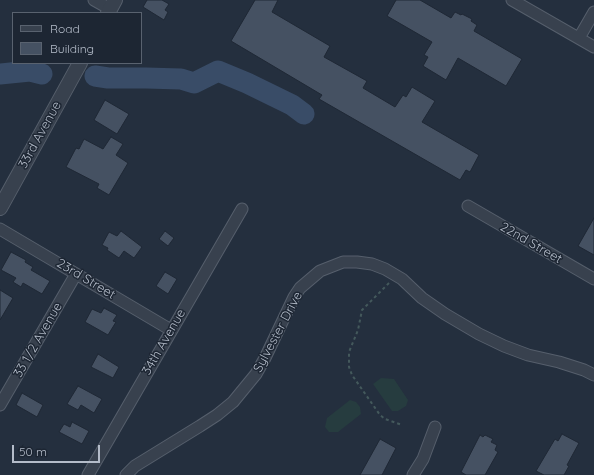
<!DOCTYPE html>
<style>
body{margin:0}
#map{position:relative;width:594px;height:475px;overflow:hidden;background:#242f3e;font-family:Quicksand,sans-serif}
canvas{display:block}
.legend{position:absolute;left:12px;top:12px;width:130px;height:52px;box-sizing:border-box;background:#1d2633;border:1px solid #59626f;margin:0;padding:5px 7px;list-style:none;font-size:12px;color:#b4bcc9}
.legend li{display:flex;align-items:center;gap:8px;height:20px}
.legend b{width:20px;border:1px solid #59626f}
.scale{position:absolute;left:12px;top:445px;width:88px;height:18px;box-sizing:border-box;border:2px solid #b4bcc9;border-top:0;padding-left:5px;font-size:12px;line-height:14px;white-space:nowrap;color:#b4bcc9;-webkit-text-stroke:3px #1d2633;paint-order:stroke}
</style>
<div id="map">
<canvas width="594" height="475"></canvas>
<ul class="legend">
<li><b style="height:5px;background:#38414e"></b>Road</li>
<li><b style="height:11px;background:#455162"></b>Building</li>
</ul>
<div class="scale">50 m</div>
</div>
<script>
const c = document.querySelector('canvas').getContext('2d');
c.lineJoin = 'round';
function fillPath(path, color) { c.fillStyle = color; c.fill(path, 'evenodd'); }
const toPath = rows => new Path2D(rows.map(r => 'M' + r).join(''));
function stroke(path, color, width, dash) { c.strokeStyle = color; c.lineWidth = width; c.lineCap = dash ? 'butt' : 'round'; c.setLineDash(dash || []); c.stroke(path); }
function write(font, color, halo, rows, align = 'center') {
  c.font = font + ' Quicksand,sans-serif'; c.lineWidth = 3; c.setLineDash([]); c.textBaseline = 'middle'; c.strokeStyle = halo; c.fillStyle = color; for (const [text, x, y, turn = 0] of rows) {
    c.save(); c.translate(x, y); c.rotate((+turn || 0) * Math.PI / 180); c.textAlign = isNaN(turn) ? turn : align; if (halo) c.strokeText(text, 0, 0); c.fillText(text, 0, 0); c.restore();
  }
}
fillPath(toPath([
 [381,378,394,379,408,400,406,406,398,411,392,411,373,384],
 [350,400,356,402,360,407,361,414,338,432,329,432,325,427,327,418]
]), '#263c3f');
stroke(toPath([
 [0,74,30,71,42,74],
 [95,76,108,78,146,78,181,79,194,83,218,71,247,83,292,105,304,114]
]), '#394c67', 21);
const building = toPath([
 [147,0,162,0,169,4,165,10,168,12,164,20,143,7,147,0],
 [255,0,278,0,272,12,330,46,324,57,367,81,363,88,395,107,403,95,406,97,412,87,435,101,422,122,479,155,470,172,466,170,460,180,319,99,322,95,231,41,255,0],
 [396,0,420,0,451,18,455,12,461,15,462,14,472,19,471,21,477,25,474,31,522,59,506,86,458,58,446,80,423,66,428,57,424,55,432,42,387,16,396,0],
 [105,100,129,114,117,134,94,120,105,100],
 [111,137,123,144,116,155,128,163,109,195,97,188,99,184,66,167,76,148,79,149,84,139,103,149,111,137],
 [594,218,594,255,578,246,594,218],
 [121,231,142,247,134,258,124,251,119,258,107,250,108,248,102,245,109,232,117,236,121,231],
 [165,231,174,238,168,246,159,239,165,231],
 [11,252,26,260,25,262,33,267,31,270,50,281,42,294,23,283,21,287,13,282,16,278,1,270,11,252],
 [165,272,177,279,168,294,156,286,165,272],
 [0,290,13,298,0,320,0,290],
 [104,308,117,315,113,321,116,322,108,335,85,322,92,309,101,313,104,308],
 [98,354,119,367,113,378,91,367,98,354],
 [78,386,102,399,94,413,81,405,78,410,67,404,78,386],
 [22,393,43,405,37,417,16,405,22,393],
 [72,422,89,431,82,444,59,432,64,424,70,427,72,422],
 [562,434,579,443,567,465,569,466,564,475,544,475,536,471,555,439,558,441,562,434],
 [480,435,483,437,485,435,493,439,491,442,497,445,495,450,498,452,485,475,466,475,461,472,480,435],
 [380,439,396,448,382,475,360,475,380,439]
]);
fillPath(building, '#455162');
stroke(building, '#1f2835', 1);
const minor = toPath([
 [94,0,110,9],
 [512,0,594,47],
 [579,38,594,12],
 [468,206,594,279],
 [0,229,171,330],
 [0,405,76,274],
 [88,475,242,209],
 [126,475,135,466,200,426,217,415,233,402,256,374,265,358,294,297,300,288,320,271,343,262,357,262,372,264,385,269,402,279,422,298,445,314,479,334,504,346,528,355,559,362,584,370,594,375],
 [413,475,423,459,435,427]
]);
const tertiary = toPath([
 [108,13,115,0],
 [0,208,80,63]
]);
stroke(minor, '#565f6c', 13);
stroke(tertiary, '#565f6c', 16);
stroke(toPath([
 [389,283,362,310,358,330,349,352,349,367,352,375,380,415,385,419,402,425]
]), '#44595c', 2, [3, 3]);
stroke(minor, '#38414e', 11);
stroke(tertiary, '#38414e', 14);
write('13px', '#b4bcc9', '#1d2633', [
 ["33rd Avenue",40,135,-61],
 ["22nd Street",531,243,30],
 ["23rd Street",86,279,31],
 ["Sylvester Drive",278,332,-62],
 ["33 1/2 Avenue",38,340,-60],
 ["34th Avenue",164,342,-60]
]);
</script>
